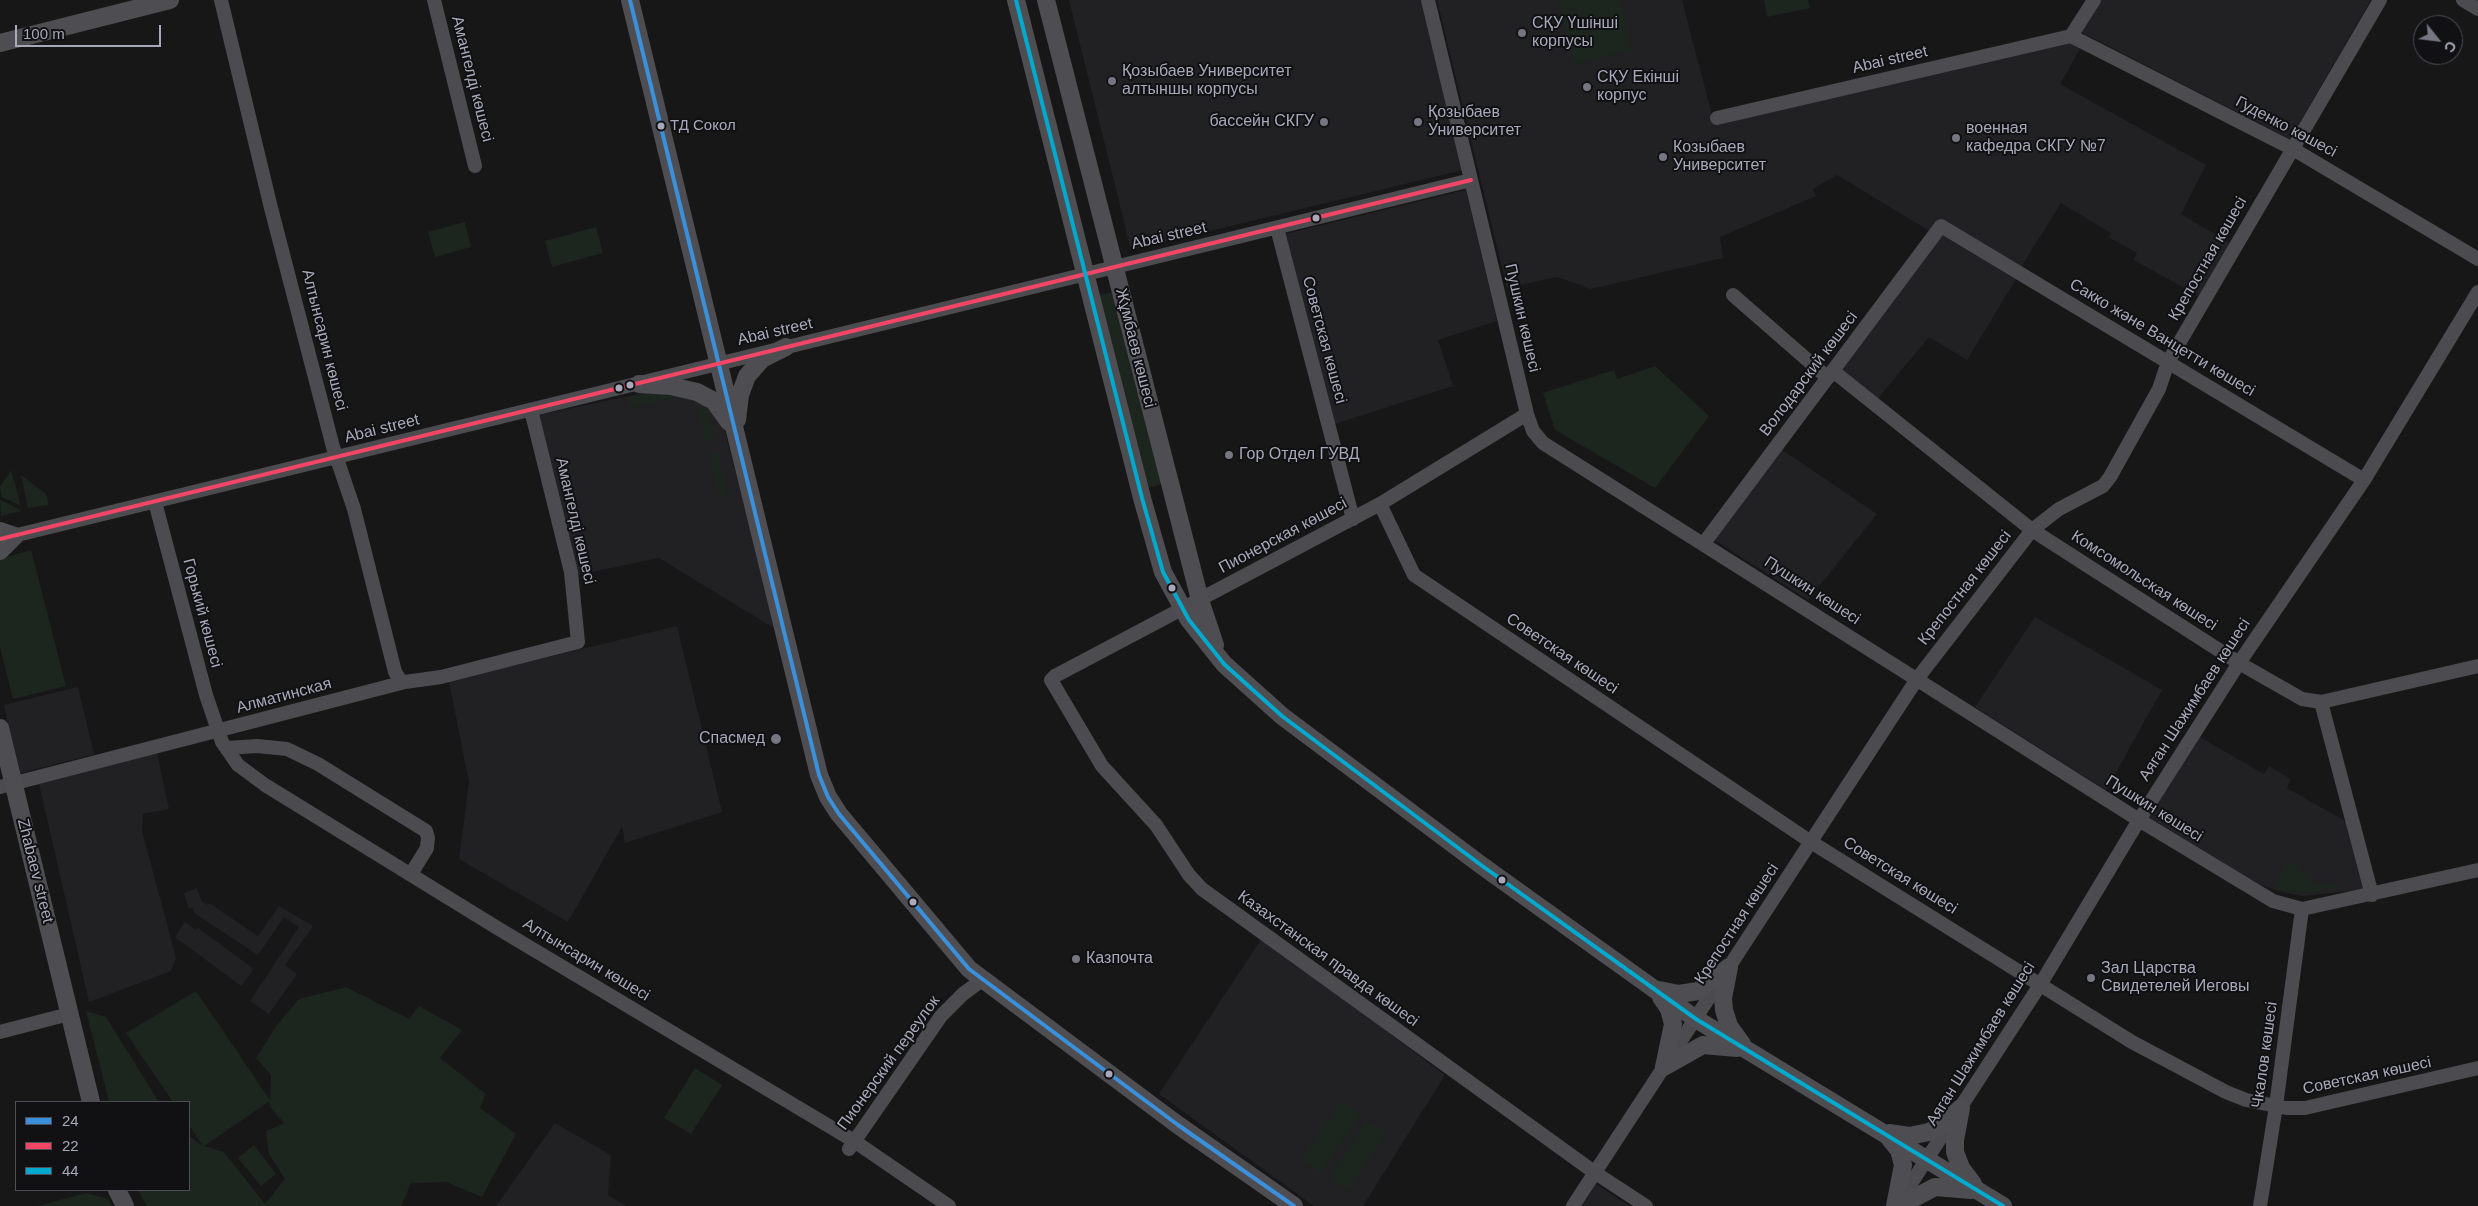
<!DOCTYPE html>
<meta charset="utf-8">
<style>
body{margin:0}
#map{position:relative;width:2478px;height:1206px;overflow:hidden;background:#171717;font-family:Arial,sans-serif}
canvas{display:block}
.legend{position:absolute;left:15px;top:1101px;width:175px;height:90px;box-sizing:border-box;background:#111113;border:1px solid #4d4e56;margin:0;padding:6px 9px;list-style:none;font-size:15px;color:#a7a9ba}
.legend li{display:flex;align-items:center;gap:10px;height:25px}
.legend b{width:25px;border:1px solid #4d4e56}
.north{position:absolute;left:2413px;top:15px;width:50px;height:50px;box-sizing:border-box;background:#111113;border:1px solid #4d4e56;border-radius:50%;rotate:119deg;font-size:14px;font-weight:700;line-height:20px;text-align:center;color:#a7a9ba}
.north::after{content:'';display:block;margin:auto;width:18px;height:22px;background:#757681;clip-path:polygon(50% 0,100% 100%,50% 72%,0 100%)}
.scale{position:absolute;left:15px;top:25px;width:146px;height:22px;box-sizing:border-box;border:2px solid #a7a9ba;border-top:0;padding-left:6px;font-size:15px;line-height:18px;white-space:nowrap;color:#a7a9ba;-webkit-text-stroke:4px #111113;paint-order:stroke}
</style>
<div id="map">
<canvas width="2478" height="1206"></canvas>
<ul class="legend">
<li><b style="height:6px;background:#3a90db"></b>24</li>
<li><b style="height:6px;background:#f34667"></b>22</li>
<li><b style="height:6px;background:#00a9ce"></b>44</li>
</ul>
<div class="north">С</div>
<div class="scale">100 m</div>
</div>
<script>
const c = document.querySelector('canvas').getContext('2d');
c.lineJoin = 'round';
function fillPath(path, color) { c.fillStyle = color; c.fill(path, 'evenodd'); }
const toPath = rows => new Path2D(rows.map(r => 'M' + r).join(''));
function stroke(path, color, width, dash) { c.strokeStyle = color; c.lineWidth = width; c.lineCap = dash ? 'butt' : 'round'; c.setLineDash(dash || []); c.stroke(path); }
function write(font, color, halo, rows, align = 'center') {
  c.font = font + ' Arial,sans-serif'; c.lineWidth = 4; c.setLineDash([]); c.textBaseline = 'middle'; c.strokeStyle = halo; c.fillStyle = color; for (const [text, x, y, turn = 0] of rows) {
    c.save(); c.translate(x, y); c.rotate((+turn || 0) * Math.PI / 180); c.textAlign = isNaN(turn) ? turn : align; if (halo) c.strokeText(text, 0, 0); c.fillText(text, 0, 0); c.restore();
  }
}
fillPath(toPath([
 [1069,0,1422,0,1463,170,1131,250],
 [1437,0,1682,0,1714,123,2070,42,2080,49,2060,84,2206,165,2181,214,2230,243,2199,296,2134,260,2137,253,2108,237,2111,233,2061,203,2021,267,1940,219,1931,232,1837,175,1813,189,1816,196,1720,237,1723,258,1591,289,1557,277,1507,288],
 [2101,0,2371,0,2290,139,2081,32],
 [1466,190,1497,321,1438,340,1453,386,1335,424,1285,234],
 [1942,235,2016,279,1967,360,1929,337,1878,398,1841,369],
 [667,388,701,398,721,417,777,630,659,558,578,575,539,415],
 [1781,449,1877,514,1808,600,1713,539],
 [2035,617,2162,690,2106,790,1975,707],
 [677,626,722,812,625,843,622,827,568,922,459,859,469,783,449,681],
 [78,687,94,754,18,774,4,705],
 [2198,736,2264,774,2269,766,2291,779,2287,788,2347,822,2365,889,2303,896,2278,891,2259,884,2218,861,2147,816],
 [157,753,169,809,143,814,142,831,176,958,171,971,89,1002,39,784],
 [197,888,202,902,208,905,209,903,258,936,279,906,313,926,285,965,297,974,269,1014,250,1001,299,927,284,917,258,955,194,913,193,908,189,909,184,893],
 [185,922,196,930,198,928,254,969,241,986,175,937],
 [1262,938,1445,1075,1363,1206,1314,1206,1159,1094],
 [555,1123,611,1155,608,1195,626,1206,496,1206],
 [1596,1184,1629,1206,1582,1206]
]), '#212124');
fillPath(toPath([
 [1558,0,1620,0,1632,50,1573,64],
 [1764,0,1808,0,1810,8,1767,17],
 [465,222,471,247,435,257,428,232],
 [596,227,603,253,552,267,545,241],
 [1113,292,1162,484,1148,488,1099,295],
 [1655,366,1709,416,1655,488,1555,430,1543,393,1614,370,1617,379],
 [671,388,685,395,630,408,627,397],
 [706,404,715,440,706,443,697,406],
 [718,452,728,494,719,496,709,454],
 [11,470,21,506,2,497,0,487],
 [21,475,46,494,49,505,28,508],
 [0,500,1,500,22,511,1,516],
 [31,550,66,686,13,699,0,647,0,559],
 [2295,861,2314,886,2337,883,2340,885,2339,887,2310,893,2278,890,2276,884,2285,866],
 [346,987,409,1019,419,1006,462,1030,440,1058,486,1094,480,1108,516,1134,482,1197,446,1182,411,1183,401,1206,147,1206,137,1190,189,1190,189,1136,203,1146,189,1125,189,1102,173,1102,126,1033,196,991,270,1100,271,1075,256,1058,277,1025,299,999],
 [270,1101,270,1107,284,1123,266,1131,269,1154,285,1179,265,1204,224,1152,204,1146],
 [86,1011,106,1017,159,1102,109,1102],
 [695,1068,722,1085,691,1134,664,1118],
 [1342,1100,1360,1116,1320,1173,1301,1160],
 [1367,1121,1386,1133,1347,1191,1329,1178],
 [254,1145,276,1174,261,1186,238,1158],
 [86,1193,108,1199,112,1206,38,1206]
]), '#1d251f');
stroke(toPath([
 [221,0,271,208,333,447,354,509,395,672,400,680,405,682],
 [434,0,475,166],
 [1428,0,1527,414,1533,431,1543,443,2139,820,2273,901,2302,909,2478,870],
 [2463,0,2478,9],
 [2071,36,2293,149,2478,259],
 [2071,36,2094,0],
 [1717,118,2071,36],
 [1277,228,1353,519],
 [1733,295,1828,378],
 [1833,371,2032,530,2239,663,2302,699,2321,702,2478,666],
 [1527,414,1380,504,1055,676,1051,680,1102,766,1156,825,1189,875,1202,889,1594,1172,1646,1206],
 [155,502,206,695,222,742,238,765,265,785,499,929,854,1141,949,1206],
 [1380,504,1414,575,1811,842,2132,1042,2226,1092,2246,1100,2286,1108,2305,1108,2478,1068],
 [5,538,1471,180],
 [1704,543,1941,226,2364,480],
 [2321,702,2372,895],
 [226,748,257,746,287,749,318,764,426,831,428,838,427,848,411,874],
 [0,787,405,682,441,677,578,642,571,572,531,410],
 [0,1032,69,1014],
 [849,1149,941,1016,963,994,982,980],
 [1897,1205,2040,985,2139,820,2239,663,2364,480,2478,292],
 [1573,1206,1917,679,2032,530,2059,509,2103,486,2110,477,2159,389,2168,362,2380,0],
 [2260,1206,2276,1106,2302,909]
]), '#4b4b50', 14);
stroke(toPath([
 [630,0,819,775,828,797,839,814,969,969,1178,1125,1294,1206],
 [1016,0,1142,498,1163,572,1189,620,1224,664,1282,716,1481,865,1696,1019,2003,1206],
 [1046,0,1200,600,1215,645],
 [0,43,170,0],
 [639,384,671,386,697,392,714,401,729,422],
 [737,420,740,395,747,376,762,359,786,347],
 [0,531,15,536,0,551],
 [0,728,91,1102],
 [1729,967,1723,998,1724,1010,1729,1026,1742,1044],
 [1659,990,1679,994,1698,991,1729,967],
 [1661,997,1669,1009,1673,1024,1664,1067],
 [1664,1067,1703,1045,1737,1048],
 [1961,1108,1955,1140,1955,1152,1961,1168,1973,1184],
 [1889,1133,1909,1136,1929,1132,1942,1125,1961,1108],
 [1890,1139,1899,1150,1903,1165,1895,1206],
 [117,1190,125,1206],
 [1899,1206,1935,1187,1971,1190]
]), '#4e4e52', 18);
stroke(toPath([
 [630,0,819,775,828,797,839,814,969,969,1178,1125,1294,1206]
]), '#3a90db', 4);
stroke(toPath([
 [0,539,1471,180]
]), '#f34667', 4);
stroke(toPath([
 [1016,0,1142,498,1163,572,1189,620,1224,664,1282,716,1481,865,1696,1019,2003,1206]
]), '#00a9ce', 4);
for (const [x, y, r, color] of [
 [1522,33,5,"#757681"],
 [1112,81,5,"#757681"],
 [1587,87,5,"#757681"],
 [1324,122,5,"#757681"],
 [1418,122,5,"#757681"],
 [661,126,4.5,"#a7a9ba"],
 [1956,138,5,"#757681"],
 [1663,157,5,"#757681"],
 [1316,218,4.5,"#a7a9ba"],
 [630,385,4.5,"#a7a9ba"],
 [619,388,4.5,"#a7a9ba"],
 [1229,455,5,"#757681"],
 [1172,588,4.5,"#a7a9ba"],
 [776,739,6,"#757681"],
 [1502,880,4.5,"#a7a9ba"],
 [913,902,4.5,"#a7a9ba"],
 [1076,959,5,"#757681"],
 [2091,978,5,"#757681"],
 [1109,1074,4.5,"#a7a9ba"]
]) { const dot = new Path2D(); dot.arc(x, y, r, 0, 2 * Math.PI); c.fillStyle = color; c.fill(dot); stroke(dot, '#111113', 2); }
write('15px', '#a7a9ba', '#111113', [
 ["ТД Сокол",670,126]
], 'left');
write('16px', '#a7a9ba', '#111113', [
 ["СҚУ Үшінші",1532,24],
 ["корпусы",1532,42],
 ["Қозыбаев Университет",1122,72],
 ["алтыншы корпусы",1122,90],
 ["СҚУ Екінші",1597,78],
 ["корпус",1597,96],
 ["Қозыбаев",1428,113],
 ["Университет",1428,131],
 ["бассейн СКГУ",1314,122,"right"],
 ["военная",1966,129],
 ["кафедра СКГУ №7",1966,147],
 ["Козыбаев",1673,148],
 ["Университет",1673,166],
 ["Гор Отдел ГУВД",1239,455],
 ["Спасмед",765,739,"right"],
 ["Казпочта",1086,959],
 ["Зал Царства",2101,969],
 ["Свидетелей Иеговы",2101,987]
], 'left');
write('16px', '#a7a9ba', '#111113', [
 ["Abai street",1890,60,-13],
 ["Амангелді көшесі",472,79,76],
 ["Гуденко көшесі",2286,127,28],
 ["Abai street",1169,236,-13],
 ["Крепостная көшесі",2208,259,-60],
 ["Пушкин көшесі",1522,318,77],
 ["Abai street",775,332,-13],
 ["Сакко және Ванцетти көшесі",2162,338,31],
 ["Алтынсарин көшесі",324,340,76],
 ["Советская көшесі",1324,340,75],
 ["Жұмбаев көшесі",1135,348,76],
 ["Володарский көшесі",1809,374,-53],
 ["Abai street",382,429,-14],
 ["Амангелді көшесі",575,521,77],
 ["Пионерская көшесі",1283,536,-28],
 ["Комсомольская көшесі",2144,581,33],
 ["Крепостная көшесі",1965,588,-52],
 ["Пушкин көшесі",1812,591,33],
 ["Горький көшесі",202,613,75],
 ["Советская көшесі",1562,654,34],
 ["Алматинская",284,696,-15],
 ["Аяган Шажимбаев көшесі",2195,700,-57],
 ["Пушкин көшесі",2154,809,32],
 ["Zhabaev street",35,871,76],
 ["Советская көшесі",1900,876,32],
 ["Крепостная көшесі",1737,924,-57],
 ["Казахстанская правда көшесі",1328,959,36],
 ["Алтынсарин көшесі",586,960,31],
 ["Аяган Шажимбаев көшесі",1981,1044,-58],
 ["Чкалов көшесі",2265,1055,-82],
 ["Пионерский переулок",889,1063,-54],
 ["Советская көшесі",2367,1076,-12]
]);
</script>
